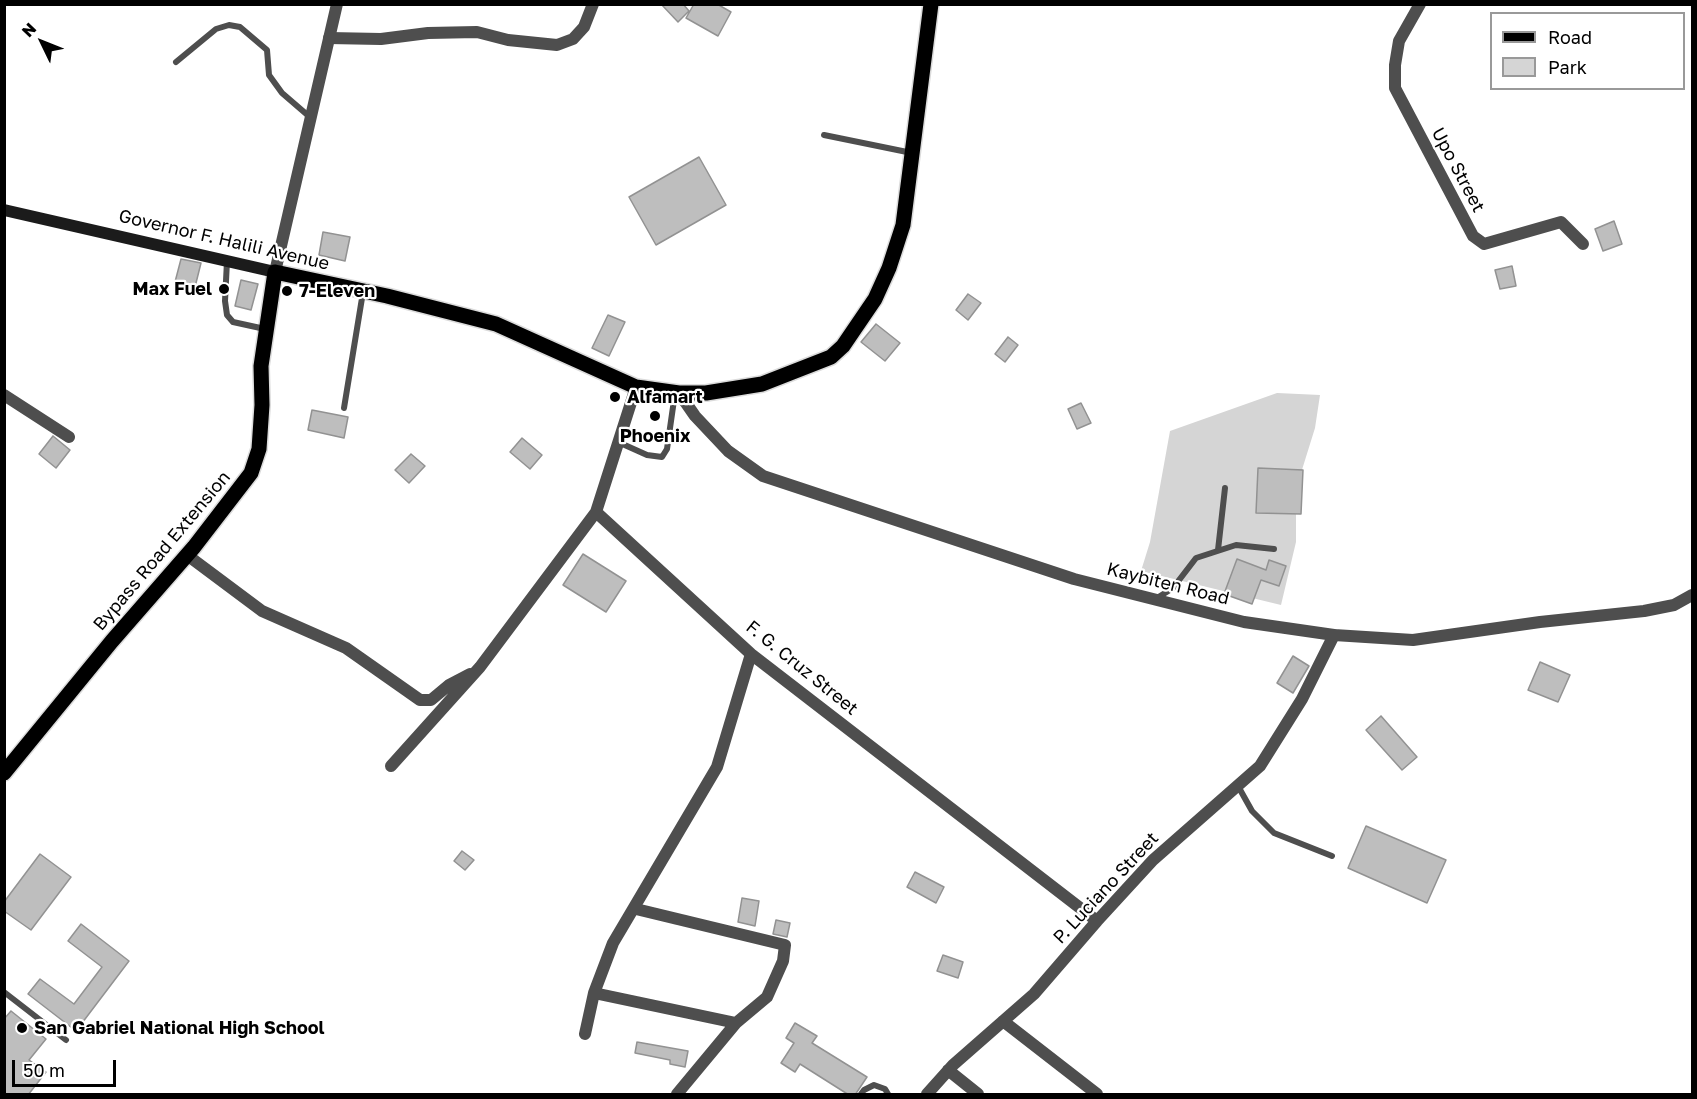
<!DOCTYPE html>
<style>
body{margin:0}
#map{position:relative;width:1697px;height:1099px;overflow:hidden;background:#fff;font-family:"Golos Text",sans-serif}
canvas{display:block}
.frame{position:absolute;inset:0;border:6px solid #000;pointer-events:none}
.legend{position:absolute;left:1490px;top:12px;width:195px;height:78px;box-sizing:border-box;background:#fff;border:2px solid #999;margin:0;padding:8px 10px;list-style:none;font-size:18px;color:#000}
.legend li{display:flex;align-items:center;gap:12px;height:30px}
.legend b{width:30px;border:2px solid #999}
.north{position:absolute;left:12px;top:12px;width:60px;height:60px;-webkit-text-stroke:4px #fff;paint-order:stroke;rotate:313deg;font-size:16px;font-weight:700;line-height:24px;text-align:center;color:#000}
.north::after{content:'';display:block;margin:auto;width:21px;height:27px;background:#000;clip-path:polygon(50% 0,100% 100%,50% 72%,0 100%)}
.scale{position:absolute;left:12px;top:1060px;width:104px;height:27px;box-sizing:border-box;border:3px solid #000;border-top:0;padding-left:8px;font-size:18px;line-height:21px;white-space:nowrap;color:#000;-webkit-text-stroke:4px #fff;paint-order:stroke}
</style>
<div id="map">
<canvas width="1697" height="1099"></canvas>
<div class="frame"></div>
<ul class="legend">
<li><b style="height:8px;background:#000"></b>Road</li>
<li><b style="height:16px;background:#d5d5d5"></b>Park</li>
</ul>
<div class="north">N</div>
<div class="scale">50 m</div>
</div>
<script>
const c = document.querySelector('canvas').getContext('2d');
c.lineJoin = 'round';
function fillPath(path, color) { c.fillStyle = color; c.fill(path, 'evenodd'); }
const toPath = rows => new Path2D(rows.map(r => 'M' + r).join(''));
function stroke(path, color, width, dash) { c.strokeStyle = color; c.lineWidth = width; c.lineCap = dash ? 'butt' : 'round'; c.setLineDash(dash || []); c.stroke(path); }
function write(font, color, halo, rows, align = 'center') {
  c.font = font + ' "Golos Text",sans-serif'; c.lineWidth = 4.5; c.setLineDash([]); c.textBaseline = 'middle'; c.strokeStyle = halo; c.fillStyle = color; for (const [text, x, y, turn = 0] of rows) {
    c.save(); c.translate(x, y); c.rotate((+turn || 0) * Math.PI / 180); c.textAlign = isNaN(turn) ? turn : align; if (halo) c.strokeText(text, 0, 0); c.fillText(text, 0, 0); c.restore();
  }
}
fillPath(toPath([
 [1277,393,1320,395,1315,428,1296,489,1296,542,1281,605,1141,571,1150,542,1170,431]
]), '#d5d5d5');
const building = toPath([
 [661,4,683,4,689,11,678,22,661,4],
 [694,4,717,4,731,12,718,36,686,18,694,4],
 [699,157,726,205,656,245,629,197,699,157],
 [1614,221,1622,244,1603,251,1595,229,1614,221],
 [323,232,350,237,345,261,319,255,323,232],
 [181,259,201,263,195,287,175,282,181,259],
 [1512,266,1516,286,1500,289,1495,270,1512,266],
 [241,280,258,284,251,310,235,306,241,280],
 [968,294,981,303,968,320,956,310,968,294],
 [608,315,625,322,609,356,592,348,608,315],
 [876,324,900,343,885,361,861,342,876,324],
 [1008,337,1018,345,1005,362,995,354,1008,337],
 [1081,403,1091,423,1077,429,1068,409,1081,403],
 [312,410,348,417,344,438,308,430,312,410],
 [53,436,70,450,56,468,39,454,53,436],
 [522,438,542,455,530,469,510,452,522,438],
 [411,454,425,466,409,483,395,470,411,454],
 [1258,468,1303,470,1301,514,1256,513,1258,468],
 [583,554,626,581,606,612,563,585,583,554],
 [1237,559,1266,570,1269,560,1286,566,1279,586,1261,580,1252,604,1224,594,1237,559],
 [1293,656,1309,666,1293,693,1277,683,1293,656],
 [1540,662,1570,675,1558,702,1528,690,1540,662],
 [1381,716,1417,757,1402,770,1366,730,1381,716],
 [1366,826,1446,860,1427,903,1348,868,1366,826],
 [462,851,474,860,465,870,454,861,462,851],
 [40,854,71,877,31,930,4,911,4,902,40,854],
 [915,872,944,887,936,903,907,887,915,872],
 [742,898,759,901,755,926,738,922,742,898],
 [776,920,790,923,787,937,773,934,776,920],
 [81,924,129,961,76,1031,28,994,40,979,74,1004,102,967,68,941,81,924],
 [943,955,963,962,958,978,937,971,943,955],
 [11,1011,46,1039,29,1060,46,1072,28,1095,4,1095,4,1019,11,1011],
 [795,1023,817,1036,812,1043,867,1077,855,1095,849,1095,800,1064,795,1072,781,1063,794,1043,786,1038,795,1023],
 [637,1042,688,1051,685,1067,670,1064,670,1060,635,1053,637,1042]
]);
fillPath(building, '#bebebe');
stroke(building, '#929292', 1.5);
const primary = toPath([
 [4,773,112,641,194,547,251,473,259,449,262,405,261,366,275,272,387,296,496,324,636,387,679,393,706,393,762,384,831,357,843,346,875,299,889,268,903,225,931,4]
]);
stroke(primary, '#dbdbdb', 18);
stroke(toPath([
 [176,62,216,29,229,25,240,27,267,50,269,75,282,93,311,118],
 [824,135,912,153],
 [227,261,225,301,227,315,233,322,265,329],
 [344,408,363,292],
 [618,442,647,455,662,457,667,449,675,393],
 [1218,550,1225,488],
 [1157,598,1173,588,1196,558,1236,545,1274,549],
 [1238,786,1252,811,1274,833,1332,856],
 [4,992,66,1040],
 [861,1094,864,1090,874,1085,885,1089,888,1094]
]), '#4e4e4e', 6);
stroke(toPath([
 [1420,4,1399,41,1395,65,1395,88,1473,236,1484,244,1561,222,1583,244],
 [329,38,381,39,428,33,477,32,508,40,557,45,573,39,584,27,593,4],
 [4,395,69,437],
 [596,512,751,654,1097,921],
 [187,555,262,611,346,648,420,700,431,700,449,685,470,674],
 [391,766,480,667,596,512,636,387],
 [636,909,785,945,783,961,767,997,736,1023,677,1094],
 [594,993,736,1023],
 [1003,1021,1097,1094],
 [585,1034,594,993,613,943,717,767,751,654],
 [948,1070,978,1094],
 [927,1094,953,1065,1034,994,1097,921,1153,860,1260,766,1302,699,1334,635]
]), '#4e4e4e', 12);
stroke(toPath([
 [275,272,337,4],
 [679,393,695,416,728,451,763,476,1074,579,1244,622,1334,635,1413,640,1540,622,1644,611,1674,605,1692,595]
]), '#4e4e4e', 12);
stroke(toPath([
 [4,210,275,272]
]), '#1b1b1b', 12);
stroke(primary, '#000', 15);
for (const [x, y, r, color] of [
 [224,289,6,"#000"],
 [287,291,6,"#000"],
 [615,397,6,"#000"],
 [655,416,6,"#000"],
 [22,1028,6,"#000"]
]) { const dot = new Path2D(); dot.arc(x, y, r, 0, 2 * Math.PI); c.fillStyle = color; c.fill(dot); stroke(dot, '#fff', 2); }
write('18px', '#000', '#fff', [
 ["Upo Street",1458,170,62],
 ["Governor F. Halili Avenue",224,240,13],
 ["Bypass Road Extension",162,551,-50],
 ["Kaybiten Road",1168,584,14],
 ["F. G. Cruz Street",802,668,39],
 ["P. Luciano Street",1106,888,-47]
]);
write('bold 18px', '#000', '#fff', [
 ["Max Fuel",212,289,"right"],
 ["7-Eleven",299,291],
 ["Alfamart",627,397],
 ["Phoenix",655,436,"center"],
 ["San Gabriel National High School",34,1028]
], 'left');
</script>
